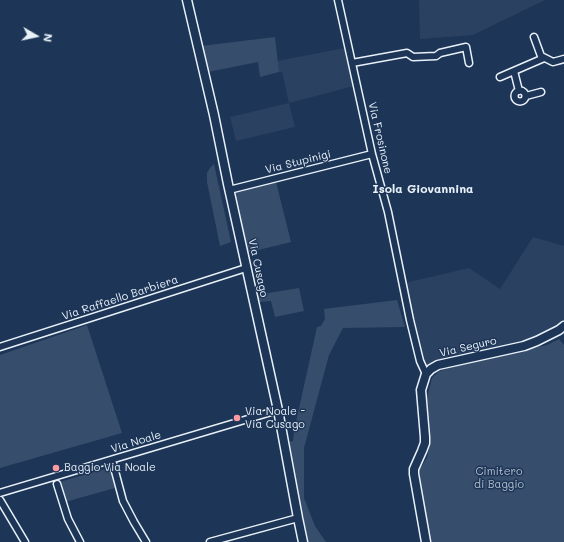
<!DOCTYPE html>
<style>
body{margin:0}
#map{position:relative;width:564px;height:542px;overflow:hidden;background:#1d3557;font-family:Mali,sans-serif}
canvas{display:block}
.north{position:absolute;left:16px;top:16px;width:40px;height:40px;-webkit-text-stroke:3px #1d3557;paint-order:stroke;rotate:99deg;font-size:11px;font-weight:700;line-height:16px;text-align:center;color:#e8f1f8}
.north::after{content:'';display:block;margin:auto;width:14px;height:18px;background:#e8f1f8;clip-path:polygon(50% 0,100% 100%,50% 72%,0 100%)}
</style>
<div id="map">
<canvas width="564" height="542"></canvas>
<div class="north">N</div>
</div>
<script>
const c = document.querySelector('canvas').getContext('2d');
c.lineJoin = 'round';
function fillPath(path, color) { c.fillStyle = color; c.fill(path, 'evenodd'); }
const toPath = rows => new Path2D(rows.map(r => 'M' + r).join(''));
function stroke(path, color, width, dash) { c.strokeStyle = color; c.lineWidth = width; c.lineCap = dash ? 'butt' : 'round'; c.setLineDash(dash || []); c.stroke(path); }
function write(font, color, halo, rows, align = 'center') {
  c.font = font + ' Mali,sans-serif'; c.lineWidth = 3; c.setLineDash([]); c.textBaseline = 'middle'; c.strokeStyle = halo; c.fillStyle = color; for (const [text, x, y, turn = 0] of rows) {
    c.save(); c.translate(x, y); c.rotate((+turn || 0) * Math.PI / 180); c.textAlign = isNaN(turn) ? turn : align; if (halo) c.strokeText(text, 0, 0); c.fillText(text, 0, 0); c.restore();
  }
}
fillPath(toPath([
 [419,0,545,0,473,35,420,39],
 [345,48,354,86,289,103,295,127,236,141,230,117,289,103,282,72,279,72,277,61],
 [533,237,564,246,564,321,557,326,532,339,515,344,449,356,437,362,427,368,423,363,406,284,409,282,469,268,500,289]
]), '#2a4162');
fillPath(toPath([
 [275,37,279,72,260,77,258,62,208,72,201,46],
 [214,164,231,242,220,246,207,182,207,173,210,168],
 [276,182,291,242,246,253,234,193],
 [299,288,304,311,275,317,271,301,258,302,256,295],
 [397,300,405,327,343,328,329,355,304,448,304,498,315,526,326,542,308,542,289,442,293,441,294,431,317,327,321,326,325,319,324,309],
 [87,325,122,433,0,468,0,355],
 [559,339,564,345,564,542,430,542,425,518,419,470,427,458,430,443,430,427,427,398,432,378,438,372,446,369,464,364,547,345],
 [109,468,115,488,65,502,59,482]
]), '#374d6c');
const minor = toPath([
 [338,0,372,154,388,212,410,320,420,361,426,374],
 [534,37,541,56,553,62,564,59],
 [352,63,407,53,413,57,436,56,440,53,466,47,469,63],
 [514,71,519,91],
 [500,77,544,58],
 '514.5 96a5.5 5.5 0 1 1 11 0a5.5 5.5 0 1 1-11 0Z',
 [526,96,541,92],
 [229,190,372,154],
 [0,347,246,268],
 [112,460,123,501,134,522,146,542],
 [57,484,68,519,80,542],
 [0,493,278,410],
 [0,500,25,542],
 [210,542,298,518]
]);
const tertiary = toPath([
 [187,0,214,115,228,184,278,410,298,518,303,542],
 [426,542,414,474,414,469,422,451,425,443,425,437,421,390,426,374,431,369,438,365,524,346,537,341,559,330,564,326]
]);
stroke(minor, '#e8f1f8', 9);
stroke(tertiary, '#e8f1f8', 11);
stroke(minor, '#1d3557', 6);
stroke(tertiary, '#1d3557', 8);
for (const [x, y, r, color] of [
 [237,418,4,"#ff9aa2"],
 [56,468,4,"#ff9aa2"]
]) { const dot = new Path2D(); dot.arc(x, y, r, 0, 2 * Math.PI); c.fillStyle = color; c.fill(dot); stroke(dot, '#1d3557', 1.5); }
write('11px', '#e8f1f8', '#1d3557', [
 ["Via Frosinone",380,138,77],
 ["Via Stupinigi",298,162,-14],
 ["Via Cusago",258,268,78],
 ["Via Raffaello Barbiera",120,298,-18],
 ["Via Seguro",468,347,-13],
 ["Via Noale",136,442,-17]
]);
write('11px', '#e8f1f8', '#1d3557', [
 ["Via Noale -",245,412],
 ["Via Cusago",245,425],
 ["Baggio Via Noale",64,468]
], 'left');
write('11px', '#b3c0ce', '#1d3557', [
 ["Cimitero",499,472],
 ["di Baggio",499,485]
]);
write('bold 12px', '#e8f1f8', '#1d3557', [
 ["Isola Giovannina",423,189]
]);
</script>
